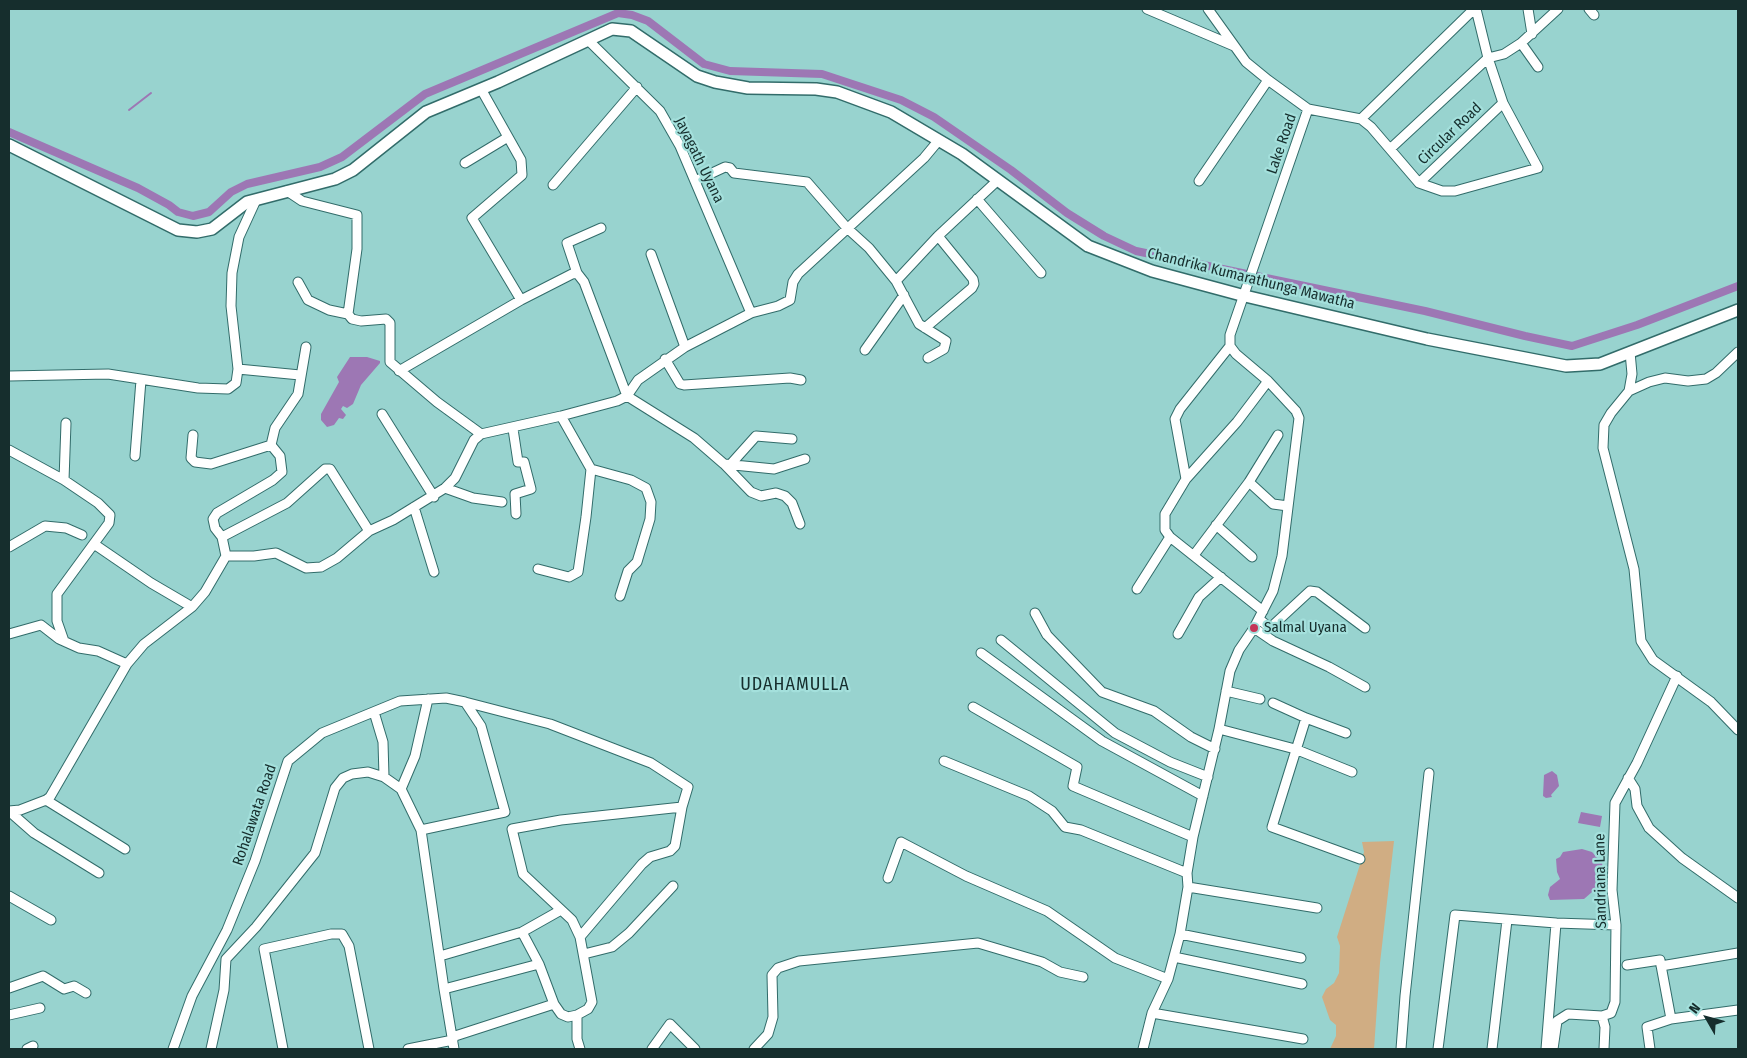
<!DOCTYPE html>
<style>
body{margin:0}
#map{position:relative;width:1747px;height:1058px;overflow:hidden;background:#98d3cf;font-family:"Fira Sans Condensed",sans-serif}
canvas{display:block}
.frame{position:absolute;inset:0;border:10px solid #162e2d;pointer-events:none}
.north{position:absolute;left:1682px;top:993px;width:50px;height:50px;-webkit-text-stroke:4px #a4e0dc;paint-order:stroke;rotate:308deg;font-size:14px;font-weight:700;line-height:20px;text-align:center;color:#162e2d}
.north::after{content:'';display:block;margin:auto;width:18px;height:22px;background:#162e2d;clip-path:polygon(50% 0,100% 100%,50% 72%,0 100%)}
</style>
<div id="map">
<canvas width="1747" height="1058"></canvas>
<div class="frame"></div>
<div class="north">N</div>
</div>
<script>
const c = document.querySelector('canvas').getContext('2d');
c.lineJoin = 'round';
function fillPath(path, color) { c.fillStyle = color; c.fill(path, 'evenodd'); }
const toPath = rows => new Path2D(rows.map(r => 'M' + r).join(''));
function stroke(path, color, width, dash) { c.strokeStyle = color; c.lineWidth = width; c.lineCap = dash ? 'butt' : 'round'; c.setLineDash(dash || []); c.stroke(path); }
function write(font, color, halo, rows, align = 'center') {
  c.font = font + ' "Fira Sans Condensed",sans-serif'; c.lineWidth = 4.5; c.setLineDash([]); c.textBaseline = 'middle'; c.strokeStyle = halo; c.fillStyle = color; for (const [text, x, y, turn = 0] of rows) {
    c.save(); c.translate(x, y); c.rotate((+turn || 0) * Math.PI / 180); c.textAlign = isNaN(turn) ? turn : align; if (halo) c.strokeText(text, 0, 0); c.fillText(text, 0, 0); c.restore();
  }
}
fillPath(toPath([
 [1394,841,1380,963,1374,1049,1330,1049,1336,1036,1336,1025,1330,1020,1322,997,1326,989,1334,983,1339,973,1340,946,1337,937,1364,852,1362,842]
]), '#d0ad83');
fillPath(toPath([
 [350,357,367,357,380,361,380,363,361,385,353,404,347,408,343,406,341,409,346,415,343,419,339,418,334,425,327,427,321,420,321,414,339,382,337,377],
 [1552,771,1557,775,1559,786,1551,795,1552,797,1546,798,1543,796,1544,775],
 [1581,812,1602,816,1600,827,1578,823],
 [1582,849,1592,852,1602,863,1604,875,1600,885,1584,899,1550,900,1548,895,1550,887,1560,879,1557,872,1556,859,1560,857,1563,852]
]), '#9d77b4');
stroke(toPath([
 [129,110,151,93]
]), '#9d77b4', 2);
stroke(toPath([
 [9,132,138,188,169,205,178,212,193,216,209,212,231,192,247,184,320,167,342,157,425,94,618,13,632,15,648,21,704,64,730,71,822,74,901,100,934,117,1011,170,1067,213,1104,236,1136,251,1425,311,1525,336,1572,346,1637,325,1738,286]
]), '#9d77b4', 8);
const minor = toPath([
 [1147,9,1234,46],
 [1208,9,1246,62,1268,80,1308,109,1361,119,1371,127,1419,183,1503,103,1488,58,1504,54,1521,43,1558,9],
 [1528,9,1532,34],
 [1589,9,1594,15],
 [589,41,660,111,680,146,751,313],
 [1521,43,1538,67],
 [481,89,521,160,522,175,472,218,521,300],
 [1361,119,1474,9],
 [1390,149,1488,58,1476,9],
 [465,163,508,137],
 [695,181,725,167,730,168,734,173,807,182,847,228,869,248,896,281,938,236,998,180],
 [1199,181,1268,80],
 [1419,183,1442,191,1455,191,1538,168,1503,103],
 [553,185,637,87],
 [287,191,302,201,357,215,357,249,348,314,352,319,361,321,386,319,390,323,390,362,437,402,481,434],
 [977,199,1041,273],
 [651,254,685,347],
 [577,273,567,243,601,228],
 [896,281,919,324,946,341,944,349,928,358],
 [298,282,308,300,329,310,348,314],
 [925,328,972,288,974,284,973,279,938,236],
 [1230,346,1180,409,1175,419,1186,479,1165,514,1165,530,1170,537,1263,611],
 [306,347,298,394,275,428,271,445,280,456,282,472,273,480,217,513,213,519,215,528,222,537,287,503,325,469,330,469,369,531],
 [865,350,904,295],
 [1738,352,1716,373,1706,379,1688,381,1665,378,1649,382,1629,391,1611,413,1604,425,1603,448,1634,569,1641,641,1653,660,1711,702,1738,730],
 [665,359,680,384,684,385,790,378,801,380],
 [238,369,300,375],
 [399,371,521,300,572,274,577,273,584,282,627,396,694,438,724,464,751,492,761,496,776,493,785,496,792,503,800,524],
 [9,376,108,374,198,388,228,389,236,383,238,369,231,306,232,273,239,237,256,200],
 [1629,391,1632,374,1630,352],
 [382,414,434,497],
 [513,429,518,462,524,462,531,489,515,494,516,514],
 [193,435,191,458,195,462,211,464,271,445],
 [9,450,64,480,98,503,110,515,109,523,57,594,57,621,64,641],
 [135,456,141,380],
 [724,464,774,469,805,459],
 [730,465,756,436,792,439],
 [591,469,631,480,646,488,651,502,650,519,637,562,628,571,620,596],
 [1186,479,1237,422,1268,381],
 [64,480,66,423],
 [1249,482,1273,504,1288,506],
 [445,488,473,498,502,502],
 [414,507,434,572],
 [1216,525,1252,557],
 [222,537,226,556],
 [94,544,151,583,192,607],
 [9,547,45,526,66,528,82,535],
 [1194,555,1249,482,1278,435],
 [538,569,569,577,578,572,586,517,591,469,561,416],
 [1137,589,1170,537],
 [1035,613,1047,635,1102,692,1154,711,1191,737,1215,749],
 [1259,619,1270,628,1310,591,1317,592,1365,628],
 [1254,628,1273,641,1329,667,1365,687],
 [9,634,41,625,59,639,79,648,98,651,127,664],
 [1178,634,1199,597,1221,577],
 [1001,640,1115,733,1170,762,1208,777],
 [981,653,1102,741,1203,796],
 [1226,691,1260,699],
 [465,702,550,724,651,763,688,787,682,807,561,820,512,829,523,874,572,920,580,937,592,1002,588,1009,577,1015,577,1039,580,1049],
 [1273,703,1306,718],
 [973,707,1077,767,1073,786,1193,837],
 [374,712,383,742,384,777],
 [1219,729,1295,749,1352,772],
 [1346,733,1306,718,1272,827,1360,859],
 [944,761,1029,796,1052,811,1065,827,1081,830,1187,873],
 [1628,778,1635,789,1637,806,1649,828,1682,858,1738,898],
 [401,789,415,756,428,699],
 [46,800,125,849],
 [9,811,20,810,46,800,50,797,127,664,144,644,192,607,205,592,226,556,254,556,276,553,306,568,321,567,337,558,369,531,393,520,445,488,455,478,474,440,481,434,561,416,617,401,627,396,638,380,685,347,751,313,778,306,790,300,793,282,798,274,924,158,939,140],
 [9,811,34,833,99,873],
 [888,878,901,842,966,876,1047,911,1115,958,1168,979],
 [1188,887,1317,908],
 [9,896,51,920],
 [522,932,539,964],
 [1180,934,1301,958],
 [580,937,642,864,650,857,670,851,675,846,682,807],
 [584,954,612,947,629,933,673,886],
 [440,956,522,932,561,910],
 [1174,957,1302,984],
 [1627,965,1660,960,1671,1019,1647,1027,1650,1049],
 [1661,966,1738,953],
 [9,988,43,976,64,989,74,986,86,993],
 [1152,1013,1303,1039],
 [9,1015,40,1008],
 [1602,1016,1605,1027,1604,1049],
 [1671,1019,1738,1010],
 [452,1037,554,1004],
 [27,1049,33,1046],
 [173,1049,192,996,227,930,255,861,288,761,322,733,400,701,446,698,465,702,481,726,505,812,421,830],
 [211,1049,224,990,226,959,256,927,315,853,335,788,343,778,352,774,368,772,384,777,401,789,421,830,444,989],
 [283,1049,264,949,331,934,342,934,349,946,369,1049],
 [408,1049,453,1040],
 [454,1049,444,989,539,964,554,1004,561,1014,568,1017,577,1015],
 [652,1049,670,1024,695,1049],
 [754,1049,768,1034,773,1017,772,975,778,968,799,961,978,943,1042,962,1060,972,1083,977],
 [1143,1049,1152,1013,1168,979,1180,934,1188,887,1187,873,1193,837,1219,729,1230,671,1239,650,1254,628,1273,591,1282,556,1299,418,1296,411,1268,381,1236,354,1230,346,1230,335,1308,109],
 [1401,1049,1405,996,1429,773],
 [1438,1049,1455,915,1556,923,1616,925],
 [1492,1049,1507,920],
 [1546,1049,1556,923],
 [1553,1049,1557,1021,1568,1014,1602,1016,1611,1013,1615,1002,1616,925,1612,890,1615,803,1637,763,1677,676]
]);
const major = toPath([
 [9,145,178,230,197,232,212,229,247,202,335,179,353,170,426,112,498,82,612,29,631,31,697,76,715,82,748,88,816,89,837,92,891,112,962,154,1088,246,1152,271,1245,296,1427,339,1566,366,1600,364,1738,310]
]);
stroke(minor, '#326c6a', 11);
stroke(major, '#326c6a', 14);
stroke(minor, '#fff', 9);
stroke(major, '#fff', 11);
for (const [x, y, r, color] of [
 [1254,628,5,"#c53557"]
]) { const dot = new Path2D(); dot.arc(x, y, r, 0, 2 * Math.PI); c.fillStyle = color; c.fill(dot); stroke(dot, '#a4e0dc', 2); }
write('15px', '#162e2d', '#a4e0dc', [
 ["Circular Road",1450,134,-44],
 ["Lake Road",1282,144,-71],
 ["Jayagath Uyana",699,160,64],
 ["Chandrika Kumarathunga Mawatha",1251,279,14],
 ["Rohalawata Road",255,815,-71],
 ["Sandriana Lane",1601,881,-91]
]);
write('15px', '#162e2d', '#a4e0dc', [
 ["Salmal Uyana",1264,628]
], 'left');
c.letterSpacing = '1px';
write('18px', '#162e2d', '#a4e0dc', [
 ["UDAHAMULLA",795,685]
]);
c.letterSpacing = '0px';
</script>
